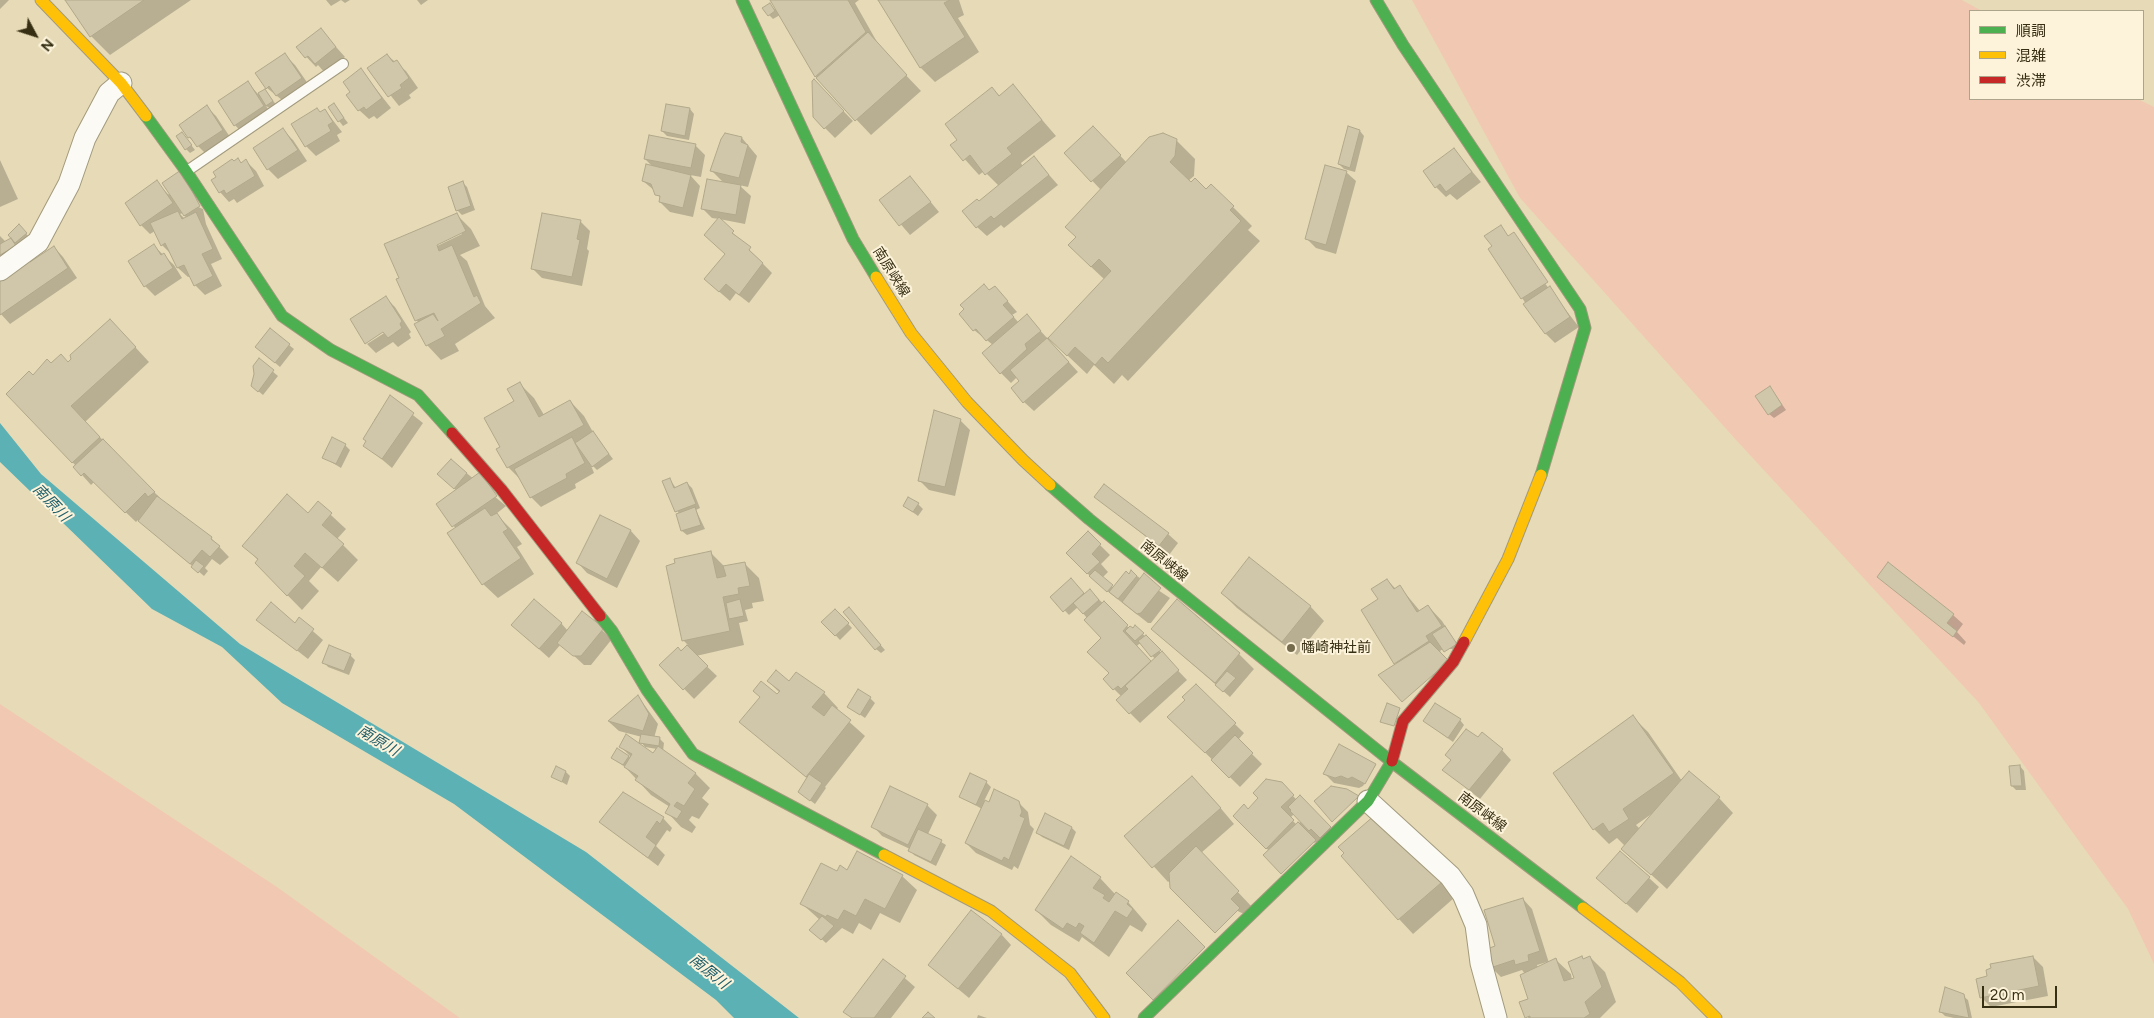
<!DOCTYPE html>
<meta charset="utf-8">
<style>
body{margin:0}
#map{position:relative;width:2154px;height:1018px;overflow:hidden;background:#e7dbb7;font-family:Figtree,"Noto Sans JP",sans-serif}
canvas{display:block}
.legend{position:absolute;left:1969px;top:10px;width:175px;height:90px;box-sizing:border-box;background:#fcf3da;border:1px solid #ada58b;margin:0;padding:6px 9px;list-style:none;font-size:15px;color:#372f14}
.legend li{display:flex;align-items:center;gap:10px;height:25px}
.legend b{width:25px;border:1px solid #ada58b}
.north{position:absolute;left:10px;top:10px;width:50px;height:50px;-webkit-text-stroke:4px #fcf3da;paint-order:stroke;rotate:130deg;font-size:14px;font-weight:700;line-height:20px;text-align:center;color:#372f14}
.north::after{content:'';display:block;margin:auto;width:18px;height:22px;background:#372f14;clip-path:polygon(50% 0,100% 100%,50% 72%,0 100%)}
.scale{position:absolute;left:1982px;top:986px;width:75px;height:22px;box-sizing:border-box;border:2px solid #372f14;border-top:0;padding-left:6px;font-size:15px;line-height:18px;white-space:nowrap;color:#372f14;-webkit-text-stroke:4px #fcf3da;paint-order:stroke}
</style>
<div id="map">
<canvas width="2154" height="1018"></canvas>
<ul class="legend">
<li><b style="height:6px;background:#4caf50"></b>順調</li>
<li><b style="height:6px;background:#ffc107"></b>混雑</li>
<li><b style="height:6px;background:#c62828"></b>渋滞</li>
</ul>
<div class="north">N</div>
<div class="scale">20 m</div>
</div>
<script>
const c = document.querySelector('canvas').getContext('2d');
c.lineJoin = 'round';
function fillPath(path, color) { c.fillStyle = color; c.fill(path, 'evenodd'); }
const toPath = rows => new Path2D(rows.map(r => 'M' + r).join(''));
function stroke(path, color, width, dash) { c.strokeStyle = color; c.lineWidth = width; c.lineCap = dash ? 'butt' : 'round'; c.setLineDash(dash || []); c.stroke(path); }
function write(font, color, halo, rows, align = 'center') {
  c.font = font + ' Figtree,"Noto Sans JP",sans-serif'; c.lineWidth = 4; c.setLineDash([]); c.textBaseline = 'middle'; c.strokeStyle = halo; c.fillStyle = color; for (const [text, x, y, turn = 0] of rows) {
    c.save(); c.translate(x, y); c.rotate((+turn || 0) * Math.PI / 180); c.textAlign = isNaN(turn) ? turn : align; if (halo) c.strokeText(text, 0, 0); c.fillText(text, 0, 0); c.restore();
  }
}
fillPath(toPath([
 [1412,0,1962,0,1982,11,1970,11,1970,99,2138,99,2154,107,2154,964,2128,909,1979,703,1736,440,1520,198],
 [0,704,277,887,460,1018,0,1018]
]), '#f1c9b2');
fillPath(toPath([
 [0,423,41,474,240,644,586,852,799,1018,734,1018,716,1000,454,804,282,703,222,647,152,609,0,462]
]), '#5cb1b5');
fillPath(toPath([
 [0,0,9,0,0,9],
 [66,0,191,0,110,55,91,36],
 [326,0,341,0,331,6],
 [341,0,350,0,345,3],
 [417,0,428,0,421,5],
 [772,0,859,0,855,3,881,49,921,91,871,135,817,78,780,15,773,19,769,15,770,5,779,13],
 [880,0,959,0,964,15,958,18,979,52,935,82,921,68],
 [321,30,345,57,325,73,318,65,316,67,298,48],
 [285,55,295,65,311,88,287,104,267,88],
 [387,55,406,71,418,88,409,95,411,98,399,106,369,68],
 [361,70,391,108,377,119,374,116,369,119,359,110],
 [248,83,258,94,265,90,277,106,272,109,266,106,273,116,244,135,235,125],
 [1013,86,1056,136,1021,163,1023,167,1043,168,1058,185,1004,228,1001,225,987,236,977,227,979,202,999,186,984,171,979,175,952,145,959,140,992,89,1000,96],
 [824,91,853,121,835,138,814,117],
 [334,105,348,123,343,126,329,108],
 [667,105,690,109,694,114,689,140,667,136,662,131],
 [207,107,216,116,232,140,208,156,189,137],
 [325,110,342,132,337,135,340,141,316,156,306,146,320,113],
 [1349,128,1360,131,1364,136,1355,172,1344,169,1339,164],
 [283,130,293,140,307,161,278,179,268,169],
 [182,133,195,150,190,153,186,149],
 [726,134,742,138,757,156,748,187,739,185,751,196,745,224,719,219,772,273,749,303,736,293,730,301,715,288,726,255,719,219,712,218,702,208,724,183,712,171],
 [1103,137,1127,163,1176,140,1195,159,1194,176,1188,181,1233,207,1252,226,1248,230,1260,241,1128,381,1122,375,1114,384,1094,365,1087,374,1049,338,1105,280,1088,264,1077,237,1101,190,1066,153],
 [695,145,705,155,701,177,690,175,700,186,693,217,670,212,660,202,661,199,655,191,643,181,653,167,645,159],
 [1454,150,1481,182,1457,200,1450,194,1446,197,1436,187],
 [0,160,18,199,0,207],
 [238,160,242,164,246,161,256,171,264,186,237,203,234,199,229,202,220,192,233,163],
 [1346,172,1356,181,1336,254,1316,248,1306,238],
 [910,177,939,212,910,235,880,200],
 [156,182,168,194,203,209,206,224,222,259,211,264,222,286,205,295,195,285,191,276,188,277,178,268,172,255,162,245,155,231,150,234,141,225],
 [183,213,188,221,187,221,180,214],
 [463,183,467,187,475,210,462,215,457,210],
 [457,215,471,229,480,246,460,255,467,261,485,306,495,318,455,344,459,351,441,360,427,345,400,278],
 [462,232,462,234,431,249,430,246],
 [580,221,590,231,587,249,589,251,582,286,542,278,532,268],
 [19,226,31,239,30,259,32,263,54,247,63,257,77,278,10,324,0,313,0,236,6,242,13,238],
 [1501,227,1579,327,1555,343,1545,333,1490,249,1493,247],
 [154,246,174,265,182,278,155,296,145,286],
 [989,292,1004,297,1017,312,1012,315,1019,323,1027,316,1078,372,1034,411,1024,402,1021,381,1017,377,1011,383,1001,373,993,345,974,330],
 [385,297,395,307,411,332,409,334,411,338,398,347,393,342,376,353,367,344,389,330,388,328,366,343],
 [124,335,149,362,85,422,164,502,211,538,229,557,220,565,212,559,205,568,208,571,204,576,138,520,136,522,94,482,91,485,75,467,76,466,8,394,51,365,68,363],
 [289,345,294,349,280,367,261,351],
 [259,360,278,376,263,395,257,390],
 [520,384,534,398,544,415,570,401,584,416,594,434,613,459,597,470,590,463,594,473,575,484,576,488,541,507,531,497,521,480,508,467,502,447],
 [1774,393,1786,410,1774,418,1769,414],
 [390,397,423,423,392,468,365,445,376,422,374,420],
 [960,420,970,430,955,496,929,490,919,480],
 [345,445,350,450,341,468,323,457],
 [451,460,506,506,496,514,511,529,522,544,517,547,534,574,498,598,483,584,456,529,438,504,457,491,443,479],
 [670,480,676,488,687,483,692,488,700,508,696,510,705,529,687,535,682,531,679,514,664,482],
 [1096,497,1168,534,1178,543,1169,555],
 [318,503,346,529,337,539,358,560,338,582,321,567,309,581,319,591,302,610,256,563,258,560,244,546,308,515],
 [918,504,923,509,918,516,904,506],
 [601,517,631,531,640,541,617,588,587,573,578,563],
 [1088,533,1110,555,1101,564,1108,572,1102,578,1114,588,1131,572,1170,598,1151,623,1148,623,1097,583,1067,553],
 [711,553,725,567,744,563,759,578,764,601,752,603,753,608,745,610,748,621,739,623,744,645,696,656,717,676,694,699,661,665,688,645,683,640],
 [1879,577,1953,615,1963,624,1957,632,1966,642,1964,645],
 [1071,580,1085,595,1090,591,1129,628,1135,627,1146,637,1187,680,1140,723,1117,700,1121,696,1104,679,1110,673,1103,638,1078,607,1069,615,1052,597],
 [1139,644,1142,644,1155,659,1152,662,1137,646],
 [1387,580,1396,589,1400,587,1420,611,1428,606,1442,621,1460,649,1443,649,1440,651,1444,657,1397,665,1379,600],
 [1222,593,1310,606,1324,621,1297,655,1237,608],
 [835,610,852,628,840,640,823,622],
 [582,613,612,639,591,665,584,665,561,644,549,658,523,635,561,623,568,631],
 [853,613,885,650,881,653,876,649],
 [299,619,323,640,308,659,258,620,295,624],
 [1152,629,1239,654,1254,669,1230,697],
 [350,655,355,660,349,675,328,667,324,662],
 [768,681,789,682,824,693,838,708,836,710,865,736,825,787,826,788,815,804,799,792,808,779,741,721,780,693],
 [1196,686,1244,733,1238,740,1262,764,1240,787,1169,717,1187,700],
 [638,696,658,724,654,738,659,738,664,743,663,751,696,774,710,788,702,798,709,804,699,819,692,816,689,820,696,827,692,833,681,827,667,812,670,807,651,795,625,767,613,758,617,750,632,758,620,746,654,755,657,749,645,747,641,742,642,737,619,731,609,722],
 [870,698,875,703,865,718,849,707],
 [1633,717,1648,732,1682,781,1719,798,1733,813,1667,889,1623,849,1625,846,1617,838,1609,844,1594,829,1554,773],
 [1653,813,1640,829,1636,825],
 [1460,720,1464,725,1453,742,1424,721],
 [1478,739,1502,750,1511,760,1480,799,1444,770],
 [1376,765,1363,786,1359,788,1334,783,1324,773],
 [2020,766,2024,771,2026,790,2016,790,2012,786],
 [566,772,570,776,567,785,553,777],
 [986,782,991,787,984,801,989,803,1018,802,1028,812,1030,825,1034,829,1018,869,1014,866,1012,870,976,853,966,843,982,809,961,797],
 [1281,784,1297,800,1340,838,1269,851,1235,816,1248,810],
 [1295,813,1301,821,1297,825,1290,818],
 [1207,792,1234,824,1201,853,1252,907,1244,914,1171,880,1168,882,1126,836],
 [927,805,937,815,928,834,946,845,936,866,914,855,910,849,882,836,873,826],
 [1375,816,1462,891,1413,934,1399,919],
 [663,818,672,828,670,832,667,830,656,846,665,855,658,866,600,822],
 [1072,828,1076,832,1069,850,1042,837,1038,833],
 [848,871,902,876,917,890,900,923,880,913,871,930,859,923,853,934,842,928,826,943,816,934,820,920,801,903,837,872],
 [1100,878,1114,893,1128,902,1147,924,1142,932,1130,925,1109,957,1082,937,1079,942,1051,925,1036,910],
 [1649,878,1659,887,1637,913,1607,887],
 [1523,899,1532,909,1549,963,1556,960,1571,974,1572,980,1575,979,1584,960,1590,957,1605,972,1616,1002,1600,1018,1528,1018,1529,999,1525,974,1522,970,1501,977,1491,967,1497,947],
 [1547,962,1548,963,1538,968,1537,965],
 [1002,935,1011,945,969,998,929,965],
 [2033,957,2043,967,2048,996,1991,1007,1981,997,1989,977],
 [884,960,915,987,891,1018,852,1018,845,1012],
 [1963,996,1968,1000,1972,1018,1954,1018,1945,1016,1940,1011],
 [978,1015,987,1018,977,1018]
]), '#0003');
const building = toPath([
 [65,0,144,0,90,37,65,0],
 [770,0,848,0,866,32,815,77,770,0],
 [878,0,950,0,944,3,965,37,920,68,878,0],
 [770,3,775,11,768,16,762,8,770,3],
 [321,28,336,47,315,64,308,56,305,58,296,47,321,28],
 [868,32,907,75,855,121,816,78,868,32],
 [285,53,302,78,276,96,269,86,266,89,255,73,285,53],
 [387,54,393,62,397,60,409,78,400,85,402,88,388,97,367,68,387,54],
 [361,68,382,98,366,110,364,107,358,111,346,95,350,92,343,82,361,68],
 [814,79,844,111,824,129,813,117,812,81,814,79],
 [248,81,264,106,234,126,218,101,248,81],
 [1013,84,1042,120,1007,148,1012,154,985,175,970,155,963,161,950,145,957,140,945,124,992,87,999,96,1013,84],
 [265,89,273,101,266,106,258,93,265,89],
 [334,103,344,118,338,122,328,107,334,103],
 [666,104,690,108,685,136,661,131,666,104],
 [207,105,223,130,197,147,190,137,188,138,179,125,207,105],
 [317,108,320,112,325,109,333,122,328,125,331,131,305,147,291,124,317,108],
 [1093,126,1121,155,1091,182,1064,153,1093,126],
 [1348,126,1360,130,1350,168,1338,164,1348,126],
 [283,128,298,150,267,170,253,148,283,128],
 [182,132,192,145,185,150,176,136,182,132],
 [725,133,742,137,741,142,748,145,739,178,710,171,721,139,725,133],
 [1163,133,1177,139,1175,156,1170,162,1191,182,1195,178,1206,189,1211,184,1234,206,1230,210,1241,221,1108,363,1102,357,1095,365,1075,347,1067,356,1048,338,1111,271,1099,259,1091,267,1068,245,1076,237,1065,227,1149,137,1163,133],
 [649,135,696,144,691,168,644,159,649,135],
 [1454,148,1472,172,1446,192,1440,184,1435,188,1423,171,1454,148],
 [1034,156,1049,175,994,219,991,216,976,228,962,211,977,199,979,201,1034,156],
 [238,158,241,163,246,159,255,176,226,194,224,190,219,193,211,180,216,177,213,172,232,159,234,161,238,158],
 [646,164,691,175,683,208,659,202,660,196,655,195,651,184,642,181,646,164],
 [1325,165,1347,171,1326,245,1305,239,1325,165],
 [181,170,200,206,184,216,162,183,181,170],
 [910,176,931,202,899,226,879,200,910,176],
 [707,179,741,185,736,215,701,209,707,179],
 [157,180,173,203,140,226,125,203,157,180],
 [463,181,471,206,456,211,448,187,463,181],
 [178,211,182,219,196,212,213,249,202,254,213,276,194,286,184,265,177,268,165,243,161,246,150,223,178,211],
 [457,213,466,231,437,245,439,251,452,245,474,297,477,295,481,303,441,329,445,336,426,346,414,324,433,314,438,321,434,313,415,321,396,279,399,278,384,244,457,213],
 [542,213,581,220,577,239,580,240,572,277,531,269,542,213],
 [719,217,734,231,732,233,751,247,749,250,763,263,739,295,726,284,719,292,704,279,725,254,704,235,719,217],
 [19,224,27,233,15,243,8,235,19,224],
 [1501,225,1508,236,1514,232,1548,282,1521,299,1488,249,1492,246,1484,236,1501,225],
 [11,238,16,246,0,255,0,244,11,238],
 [154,244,161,255,164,253,173,268,144,287,128,261,154,244],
 [54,246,68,268,0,315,0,278,30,260,30,262,54,246],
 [984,284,989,290,995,286,1008,301,1003,305,1014,317,986,341,976,329,973,331,959,314,964,309,960,305,984,284],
 [1550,286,1570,317,1545,334,1523,304,1550,286],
 [386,296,402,321,400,324,402,328,388,338,383,332,365,344,350,319,386,296],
 [1027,314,1041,331,1025,344,1027,349,1000,374,982,353,1027,314],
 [110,319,136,347,71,406,100,437,72,463,6,394,29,371,33,375,47,359,51,363,61,354,68,362,71,359,70,355,110,319],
 [270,328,290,344,275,363,255,347,270,328],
 [1047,338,1069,362,1023,403,1011,388,1019,381,1010,370,1047,338],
 [259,358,274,370,258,392,251,386,254,374,253,366,259,358],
 [520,382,539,417,570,400,584,425,507,468,496,449,500,447,484,418,514,401,507,389,520,382],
 [1770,386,1782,405,1768,415,1755,396,1770,386],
 [390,395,414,413,382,459,363,446,366,441,363,439,390,395],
 [934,410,961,419,945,487,918,481,934,410],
 [593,431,609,454,592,467,575,443,593,431],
 [332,437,346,444,336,464,322,458,332,437],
 [572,437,585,463,566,474,567,478,530,498,514,469,572,437],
 [103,439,155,492,148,497,145,493,125,513,84,473,81,476,73,467,103,439],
 [451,459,467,473,454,489,437,474,451,459],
 [480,472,497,496,452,527,436,504,480,472],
 [670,478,674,488,687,482,696,504,675,512,662,481,670,478],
 [1104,484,1169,533,1159,546,1094,497,1104,484],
 [287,494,308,513,318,501,332,513,322,525,344,544,322,568,305,553,294,566,305,576,287,596,255,563,258,559,242,546,287,494],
 [157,496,212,537,211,539,220,546,210,557,202,550,190,564,138,521,157,496],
 [908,497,919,503,913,512,903,506,908,497],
 [695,507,701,525,681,531,676,514,695,507],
 [485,508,491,516,497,513,508,529,503,532,521,558,482,585,447,533,485,508],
 [600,515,631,530,607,579,576,563,600,515],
 [1088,531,1101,544,1092,554,1100,562,1087,574,1066,553,1088,531],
 [711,551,717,578,726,576,723,566,745,562,750,586,738,588,739,594,723,597,730,631,682,641,666,566,675,563,674,559,711,551],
 [1249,557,1311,606,1282,642,1221,593,1249,557],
 [196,560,204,566,198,573,191,567,196,560],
 [1888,562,1954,614,1947,623,1957,631,1953,637,1877,577,1888,562],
 [1095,570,1113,585,1107,592,1089,576,1095,570],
 [1131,570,1137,576,1118,599,1109,592,1126,571,1129,574,1131,570],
 [1144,573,1161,588,1141,613,1137,614,1122,602,1144,573],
 [1071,578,1084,593,1063,612,1050,597,1071,578],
 [1387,579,1394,589,1400,585,1417,612,1428,605,1442,626,1426,636,1429,641,1394,664,1361,610,1378,599,1371,589,1387,579],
 [1090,589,1099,600,1083,614,1073,603,1090,589],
 [534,599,562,623,539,649,511,625,534,599],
 [740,599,744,616,729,619,726,603,740,599],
 [1177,599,1240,653,1215,683,1151,629,1177,599],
 [1104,601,1128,625,1123,631,1151,661,1121,689,1118,686,1113,690,1103,679,1109,673,1087,652,1101,638,1084,620,1104,601],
 [271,602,295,623,299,617,314,629,297,651,256,620,271,602],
 [849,607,881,645,875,650,843,612,849,607],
 [835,609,849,623,835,636,821,622,835,609],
 [582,611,604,628,581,656,573,656,557,643,582,611],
 [1135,625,1144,633,1135,641,1125,631,1130,626,1133,628,1135,625],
 [1445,626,1457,644,1444,652,1432,634,1445,626],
 [1146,635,1161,650,1151,657,1138,641,1146,635],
 [1430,642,1449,661,1402,702,1378,675,1430,642],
 [329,645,351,654,344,671,322,663,329,645],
 [687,645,708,666,683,690,659,665,678,647,681,651,687,645],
 [1162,651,1179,670,1129,714,1116,700,1128,689,1125,686,1162,651],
 [776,670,789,681,796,672,825,692,812,707,824,716,832,705,851,720,806,777,739,722,760,697,753,691,761,681,777,694,780,691,767,681,776,670],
 [1227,671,1236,678,1223,692,1215,685,1227,671],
 [1196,684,1236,723,1205,753,1167,717,1185,700,1182,697,1196,684],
 [858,689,871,697,860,715,847,707,858,689],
 [638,695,649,714,643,731,608,721,638,695],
 [1387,703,1400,708,1394,726,1380,722,1387,703],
 [1435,703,1461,719,1448,738,1423,721,1435,703],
 [1633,715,1674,773,1623,809,1629,819,1609,832,1603,823,1593,830,1553,773,1633,715],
 [1466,729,1478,737,1482,732,1503,749,1469,790,1442,770,1451,760,1445,755,1466,729],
 [626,734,653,753,658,746,696,773,688,783,695,789,684,806,677,802,674,806,682,811,677,819,665,813,670,804,635,780,638,776,624,767,632,754,619,747,626,734],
 [641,734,660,737,659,746,639,743,641,734],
 [1235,735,1253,753,1229,778,1211,760,1235,735],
 [1339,744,1376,764,1365,784,1352,777,1348,779,1341,776,1335,778,1323,774,1339,744],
 [617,748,629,756,623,765,611,758,617,748],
 [2020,765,2022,786,2011,786,2009,766,2020,765],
 [556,766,566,771,562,782,551,777,556,766],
 [1689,771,1720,797,1651,875,1621,849,1689,771],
 [970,773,987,781,976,805,959,797,970,773],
 [809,774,822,783,810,801,798,792,809,774],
 [1192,776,1221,808,1152,868,1124,836,1192,776],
 [1266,779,1282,782,1294,795,1281,807,1294,820,1266,849,1233,816,1244,804,1248,809,1258,798,1253,793,1266,779],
 [890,786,928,804,908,845,871,827,890,786],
 [1331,786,1347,789,1359,796,1332,822,1314,801,1331,786],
 [994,789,1019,801,1022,812,1020,816,1025,818,1009,860,1004,857,1002,861,965,843,985,800,989,802,994,789],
 [623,792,664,817,660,824,657,821,646,837,656,845,648,858,599,822,623,792],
 [1300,795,1331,827,1320,838,1311,829,1309,831,1290,811,1291,810,1288,807,1300,795],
 [1045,813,1072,827,1064,846,1036,833,1045,813],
 [1375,815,1449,876,1398,920,1341,856,1344,853,1338,847,1375,815],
 [1298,822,1316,840,1281,874,1263,855,1298,822],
 [918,829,942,840,931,862,908,851,918,829],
 [1196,846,1239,891,1231,899,1240,908,1215,933,1170,888,1169,873,1196,846],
 [857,851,903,875,885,909,865,899,856,916,844,910,838,920,827,915,826,917,800,904,821,863,837,871,840,865,847,870,857,851],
 [1620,851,1650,877,1626,904,1596,878,1620,851],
 [1071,856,1101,877,1093,888,1105,895,1103,898,1109,902,1116,892,1129,901,1127,904,1133,909,1127,918,1115,911,1094,943,1080,933,1084,926,1079,923,1076,928,1067,923,1063,929,1035,910,1071,856],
 [1523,898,1540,951,1528,955,1529,961,1515,965,1514,960,1490,968,1487,949,1495,946,1484,910,1523,898],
 [971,910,1002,934,958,989,928,965,971,910],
 [822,916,834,926,821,940,809,930,822,916],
 [1178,920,1205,947,1153,1000,1126,973,1178,920],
 [1582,956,1583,959,1590,956,1602,987,1585,1002,1590,1014,1584,1018,1530,1018,1530,1016,1525,1018,1519,1002,1528,999,1520,975,1556,958,1564,981,1574,978,1568,962,1582,956],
 [2033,956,2039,986,1980,998,1976,979,1987,976,1986,970,1991,968,1990,964,2033,956],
 [883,959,906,976,874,1018,852,1018,843,1012,883,959],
 [1945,987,1964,994,1969,1018,1939,1012,1945,987],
 [928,1012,935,1018,922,1018,928,1012]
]);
fillPath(building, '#d0c6a9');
stroke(building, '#b1a88b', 1);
const lane = toPath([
 [187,171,343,64]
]);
const street = toPath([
 [0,270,38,242,69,184,85,138,109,93,121,83],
 [1368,801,1450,876,1463,894,1476,925,1481,963,1496,1018]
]);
const fast = toPath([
 [742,0,853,239,876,277],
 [1376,0,1403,45,1580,309,1585,328,1541,475],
 [146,116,186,171,282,316,331,350,418,395,452,433],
 [1050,485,1089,519,1392,762,1583,908],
 [600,616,612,631,647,690,693,754,884,855],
 [1144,1018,1368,801,1392,761]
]);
const slow = toPath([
 [41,0,121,83,146,116],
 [876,277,911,333,967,402,1023,460,1050,485],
 [1464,642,1508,559,1541,475],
 [884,855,991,911,1070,973,1104,1018],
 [1583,908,1680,982,1716,1018]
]);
const jam = toPath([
 [452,433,501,489,600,616],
 [1392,761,1403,721,1453,662,1464,642]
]);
stroke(lane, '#a39a7d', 12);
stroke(street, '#a39a7d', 23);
stroke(fast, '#a39a7d', 13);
stroke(slow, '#a39a7d', 13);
stroke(jam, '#a39a7d', 13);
stroke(lane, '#fbfaf4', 10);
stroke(street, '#fbfaf4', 21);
stroke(fast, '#4caf50', 11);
stroke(slow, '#ffc107', 11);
stroke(jam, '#c62828', 11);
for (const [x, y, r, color] of [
 [1291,648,5,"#756b4d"]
]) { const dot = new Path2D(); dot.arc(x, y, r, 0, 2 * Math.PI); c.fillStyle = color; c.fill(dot); stroke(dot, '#fcf3da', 2); }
write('14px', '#372f14', '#fcf3da', [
 ["南原峡線",891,272,58],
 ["南原峡線",1164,561,39],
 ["南原峡線",1482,812,37]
]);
write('14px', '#372f14', '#fcf3da', [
 ["幡崎神社前",1301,648]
], 'left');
write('italic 15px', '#215f6b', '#fcf3da', [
 ["南原川",51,503,46],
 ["南原川",378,741,31],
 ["南原川",709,972,39]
]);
</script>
